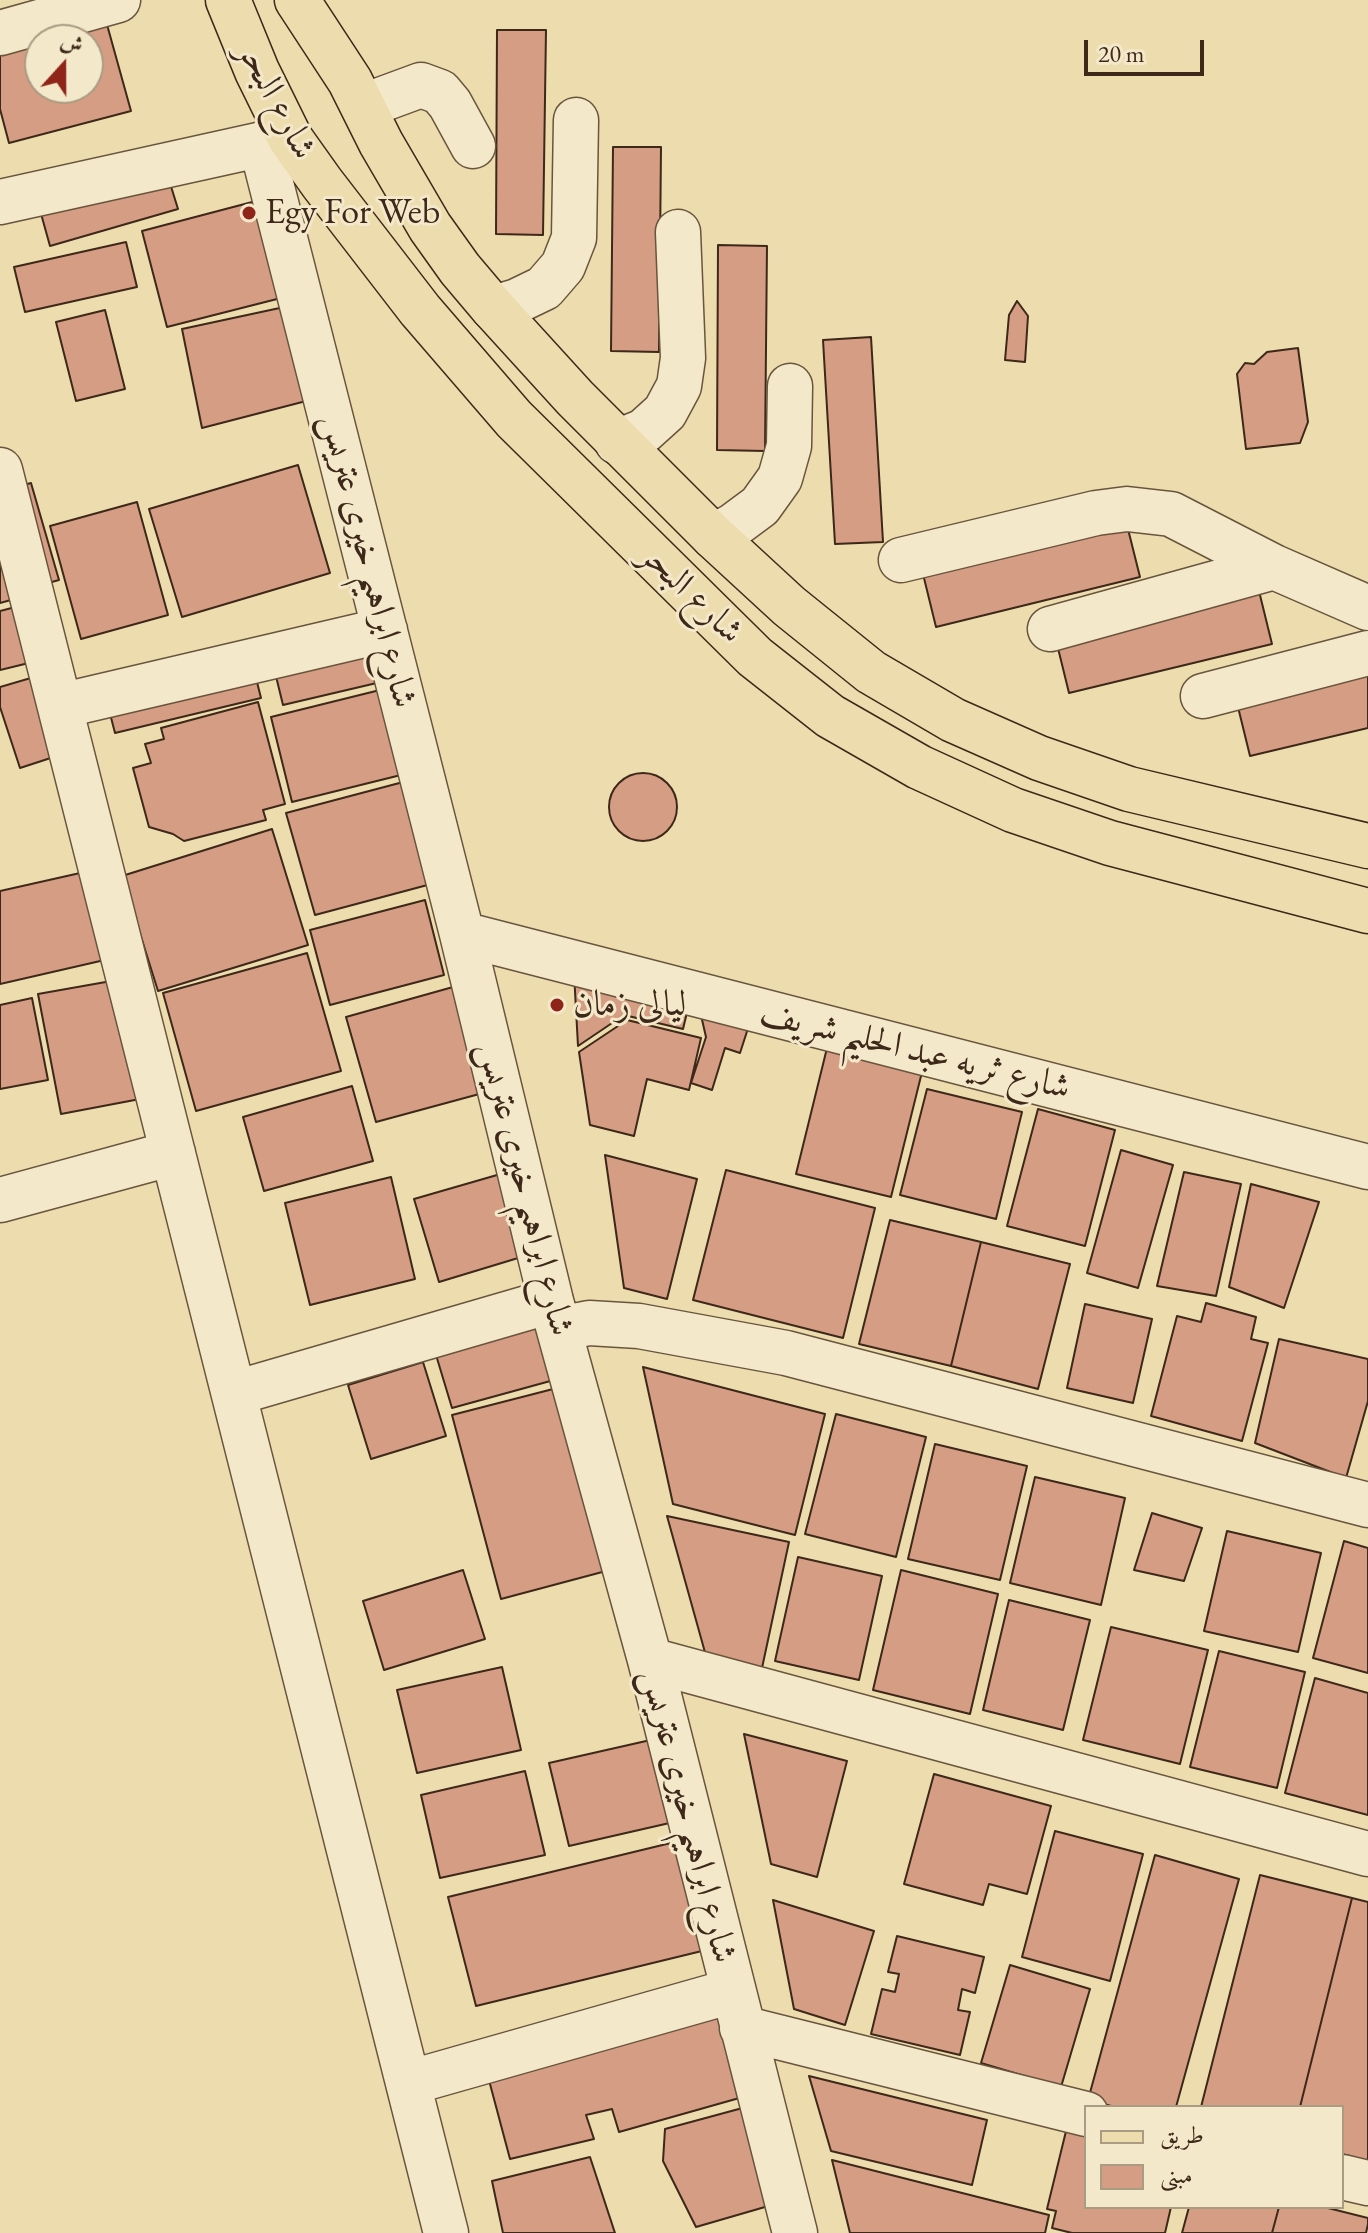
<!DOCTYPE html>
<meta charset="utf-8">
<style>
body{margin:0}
#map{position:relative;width:1368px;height:2233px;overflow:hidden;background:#eddcad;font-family:"EB Garamond",Amiri,serif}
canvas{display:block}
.legend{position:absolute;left:1084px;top:2105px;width:260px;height:104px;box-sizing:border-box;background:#f3e8ca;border:2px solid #aa9b83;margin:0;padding:10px 14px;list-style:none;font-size:24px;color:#3d2819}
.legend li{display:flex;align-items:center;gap:16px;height:40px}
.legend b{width:40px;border:2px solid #aa9b83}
.north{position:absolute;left:24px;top:24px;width:80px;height:80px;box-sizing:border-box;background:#f3e8ca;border:2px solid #aa9b83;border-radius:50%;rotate:21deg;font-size:22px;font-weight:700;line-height:32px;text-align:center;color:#3d2819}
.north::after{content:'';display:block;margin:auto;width:28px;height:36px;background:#8f2418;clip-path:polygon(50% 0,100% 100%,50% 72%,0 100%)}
.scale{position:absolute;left:1084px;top:40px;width:120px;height:36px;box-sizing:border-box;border:4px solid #3d2819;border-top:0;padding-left:10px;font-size:24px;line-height:28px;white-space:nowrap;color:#3d2819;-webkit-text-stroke:6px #f3e8ca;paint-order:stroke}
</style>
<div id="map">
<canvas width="1368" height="2233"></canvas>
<ul class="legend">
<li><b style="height:10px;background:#eddcad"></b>طريق</li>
<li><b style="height:22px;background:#d59d83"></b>مبنى</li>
</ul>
<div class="north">ش</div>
<div class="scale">20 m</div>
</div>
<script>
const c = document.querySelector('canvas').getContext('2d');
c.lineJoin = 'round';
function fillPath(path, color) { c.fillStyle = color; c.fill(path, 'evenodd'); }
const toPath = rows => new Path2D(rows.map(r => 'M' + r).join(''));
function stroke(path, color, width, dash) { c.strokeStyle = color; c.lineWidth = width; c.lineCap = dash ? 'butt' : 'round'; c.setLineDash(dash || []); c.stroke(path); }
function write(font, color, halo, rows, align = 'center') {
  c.font = font + ' "EB Garamond",Amiri,serif'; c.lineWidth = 6; c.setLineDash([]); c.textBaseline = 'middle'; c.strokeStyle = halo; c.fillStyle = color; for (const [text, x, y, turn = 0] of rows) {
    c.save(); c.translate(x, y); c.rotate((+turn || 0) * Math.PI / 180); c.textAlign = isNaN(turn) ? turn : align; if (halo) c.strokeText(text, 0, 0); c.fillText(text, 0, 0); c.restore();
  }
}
const building = toPath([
 [106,21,131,111,9,143,0,109,0,50,106,21],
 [40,40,88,40,88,88,40,88,40,40],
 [497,30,546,30,543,235,496,234,497,30],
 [613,147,661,147,659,352,611,351,613,147],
 [165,167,178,209,50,246,38,203,165,167],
 [256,201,281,298,167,327,142,231,256,201],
 [126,242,137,287,25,312,14,267,126,242],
 [718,245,767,246,765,451,717,450,718,245],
 [1017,301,1028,316,1025,362,1005,360,1009,315,1017,301],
 [289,306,310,400,202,428,182,329,289,306],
 [105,310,125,389,76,401,56,322,105,310],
 [871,337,883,542,835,544,823,340,871,337],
 [1298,348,1308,422,1300,443,1246,449,1237,374,1245,363,1254,364,1267,352,1298,348],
 [298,465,330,573,182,617,149,509,298,465],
 [31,483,59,580,16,592,18,598,0,603,0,491,31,483],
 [137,502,168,615,81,639,50,526,137,502],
 [1127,525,1140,577,936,627,923,574,1127,525],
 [1259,591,1272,644,1069,693,1056,640,1259,591],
 [23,605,37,661,0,670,0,611,23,605],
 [371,641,381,682,283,705,273,664,371,641],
 [253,666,261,698,115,733,107,702,253,666],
 [1368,672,1368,728,1250,756,1237,703,1368,672],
 [41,675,66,753,20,768,0,707,0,687,41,675],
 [384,689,405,774,292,802,271,717,384,689],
 [258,702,285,804,263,810,266,820,184,841,173,834,149,827,133,768,151,763,145,744,164,739,161,728,258,702],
 '609 807a34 34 0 1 1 68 0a34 34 0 1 1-68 0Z',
 [407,781,435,883,315,915,286,813,407,781],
 [272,829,308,945,158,991,122,876,272,829],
 [89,871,109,959,0,984,0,891,89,871],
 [425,900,444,975,330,1005,310,930,425,900],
 [307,953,341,1071,196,1111,163,993,307,953],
 [574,973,690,1000,683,1029,624,1015,578,1046,574,973],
 [117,980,140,1099,61,1114,38,994,117,980],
 [453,987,483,1093,376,1122,346,1017,453,987],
 [32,998,48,1080,0,1089,0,1005,32,998],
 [697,998,752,1016,740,1053,725,1048,712,1090,691,1083,706,1037,697,998],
 [627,1020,701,1038,689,1090,647,1079,634,1136,590,1125,579,1052,627,1020],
 [827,1048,922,1072,891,1197,796,1174,827,1048],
 [352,1086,373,1161,264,1191,243,1117,352,1086],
 [927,1089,1022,1112,996,1219,900,1195,927,1089],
 [1038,1109,1115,1130,1085,1246,1007,1226,1038,1109],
 [1121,1150,1173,1165,1138,1288,1087,1273,1121,1150],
 [605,1155,697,1179,667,1299,624,1288,605,1155],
 [726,1170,875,1208,843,1338,693,1300,726,1170],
 [1184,1172,1241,1184,1216,1296,1157,1286,1184,1172],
 [504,1173,528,1255,439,1282,414,1199,504,1173],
 [391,1177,415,1279,310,1305,285,1203,391,1177],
 [1251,1184,1319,1202,1284,1308,1229,1287,1251,1184],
 [890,1220,981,1242,951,1366,859,1344,890,1220],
 [981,1242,1070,1264,1038,1389,951,1366,981,1242],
 [1206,1303,1256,1317,1251,1339,1268,1343,1242,1441,1151,1416,1177,1316,1201,1322,1206,1303],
 [1085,1304,1152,1319,1133,1403,1067,1388,1085,1304],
 [536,1316,554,1380,452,1408,433,1345,536,1316],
 [1279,1339,1368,1359,1368,1401,1346,1478,1255,1443,1279,1339],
 [423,1362,446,1436,371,1459,348,1385,423,1362],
 [643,1367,825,1414,795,1535,673,1504,643,1367],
 [557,1388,606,1571,501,1599,452,1415,557,1388],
 [836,1414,926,1437,896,1557,805,1534,836,1414],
 [935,1444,1027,1466,1000,1580,908,1559,935,1444],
 [1035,1477,1125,1498,1101,1605,1010,1583,1035,1477],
 [1152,1513,1202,1528,1184,1581,1134,1570,1152,1513],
 [667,1516,789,1542,762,1668,706,1656,667,1516],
 [1227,1531,1321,1553,1298,1652,1204,1631,1227,1531],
 [1344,1541,1368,1548,1368,1673,1313,1658,1344,1541],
 [798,1557,882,1576,859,1680,775,1661,798,1557],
 [463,1570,485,1639,384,1670,363,1601,463,1570],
 [901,1570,998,1594,970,1714,873,1690,901,1570],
 [1009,1600,1090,1620,1063,1730,983,1710,1009,1600],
 [1111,1627,1208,1650,1180,1764,1083,1740,1111,1627],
 [1219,1651,1305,1672,1277,1788,1190,1767,1219,1651],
 [502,1667,521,1750,417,1773,397,1690,502,1667],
 [1315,1678,1368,1693,1368,1815,1285,1793,1315,1678],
 [744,1734,847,1761,817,1877,771,1864,744,1734],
 [655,1739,674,1822,569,1846,549,1763,655,1739],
 [525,1771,545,1855,440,1878,421,1795,525,1771],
 [934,1774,1051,1806,1027,1894,989,1884,983,1905,904,1884,934,1774],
 [1055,1831,1143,1854,1110,1981,1022,1957,1055,1831],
 [679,1841,706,1950,476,2006,448,1897,679,1841],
 [1155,1855,1239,1879,1176,2107,1115,2107,1088,2100,1155,1855],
 [1260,1875,1352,1898,1300,2107,1201,2107,1260,1875],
 [1352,1898,1368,1902,1368,2161,1342,2154,1342,2107,1300,2107,1352,1898],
 [773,1900,874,1931,845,2025,794,2009,773,1900],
 [897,1936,984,1957,975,1993,962,1989,958,2010,970,2012,960,2055,871,2034,882,1989,895,1992,899,1974,888,1972,897,1936],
 [1010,1965,1090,1989,1061,2087,981,2063,1010,1965],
 [725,2004,750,2095,619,2132,612,2109,586,2115,594,2139,510,2159,486,2069,725,2004],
 [809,2076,987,2120,972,2185,831,2151,809,2076],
 [772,2100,796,2198,696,2227,663,2161,665,2129,772,2100],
 [1067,2127,1086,2131,1086,2207,1171,2207,1165,2233,1072,2233,1052,2228,1056,2211,1047,2209,1067,2127],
 [590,2157,615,2233,503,2233,492,2181,590,2157],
 [832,2160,1049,2215,1045,2233,850,2233,832,2160],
 [1189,2207,1279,2207,1272,2233,1182,2233,1189,2207],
 [1279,2207,1324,2207,1368,2218,1368,2224,1366,2233,1272,2233,1279,2207]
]);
fillPath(building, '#d59d83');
stroke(building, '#3d2819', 2);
const minor = toPath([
 [0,33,118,0],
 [364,106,421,85,440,92,450,104,473,146],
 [261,144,462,934,551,1301,650,1660,795,2233],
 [0,202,290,138],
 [493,308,517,301,544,288,563,266,574,238,576,120],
 [617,442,644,431,665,412,679,386,683,358,678,232],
 [0,470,446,2233],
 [713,536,733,526,760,506,780,478,789,446,790,386],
 [901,560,1096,513,1127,509,1171,514,1274,567,1368,608],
 [1050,629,1274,567],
 [1203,696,1368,653],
 [60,706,385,630],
 [462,934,1368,1167],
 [0,1200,173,1153],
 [559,1329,589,1323,639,1326,786,1353,1368,1505],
 [235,1393,551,1301],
 [650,1660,1368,1854],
 [742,2028,1086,2114],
 [408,2083,732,1991],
 [1342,2177,1368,2183]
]);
const major = toPath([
 [228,0,257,71,290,138,322,183,420,310,514,419,755,657,830,716,919,767,1013,810,1110,843,1368,911],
 [297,0,350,81,381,143,430,227,460,269,493,308,575,398,713,536,789,606,871,672,953,720,1039,758,1129,789,1368,846]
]);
stroke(minor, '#69553e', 47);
stroke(major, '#3d2819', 47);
stroke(minor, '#f3e8ca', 44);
stroke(major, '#eddcad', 44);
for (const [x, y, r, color] of [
 [249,213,8,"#8f2418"],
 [557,1005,8,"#8f2418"]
]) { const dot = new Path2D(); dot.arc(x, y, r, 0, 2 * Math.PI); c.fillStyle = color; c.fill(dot); stroke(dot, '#f3e8ca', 3); }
write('36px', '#3d2819', '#f3e8ca', [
 ["شارع البحر",276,101,62],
 ["شارع ابراهيم خيرى عتريس",368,561,76],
 ["شارع البحر",691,594,44],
 ["شارع ثريه عبد الحليم شريف",915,1051,14],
 ["شارع ابراهيم خيرى عتريس",525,1189,76],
 ["شارع ابراهيم خيرى عتريس",688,1816,76]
]);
write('36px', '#3d2819', '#f3e8ca', [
 ["Egy For Web",265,213],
 ["ليالى زمان",573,1005]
], 'left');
</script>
